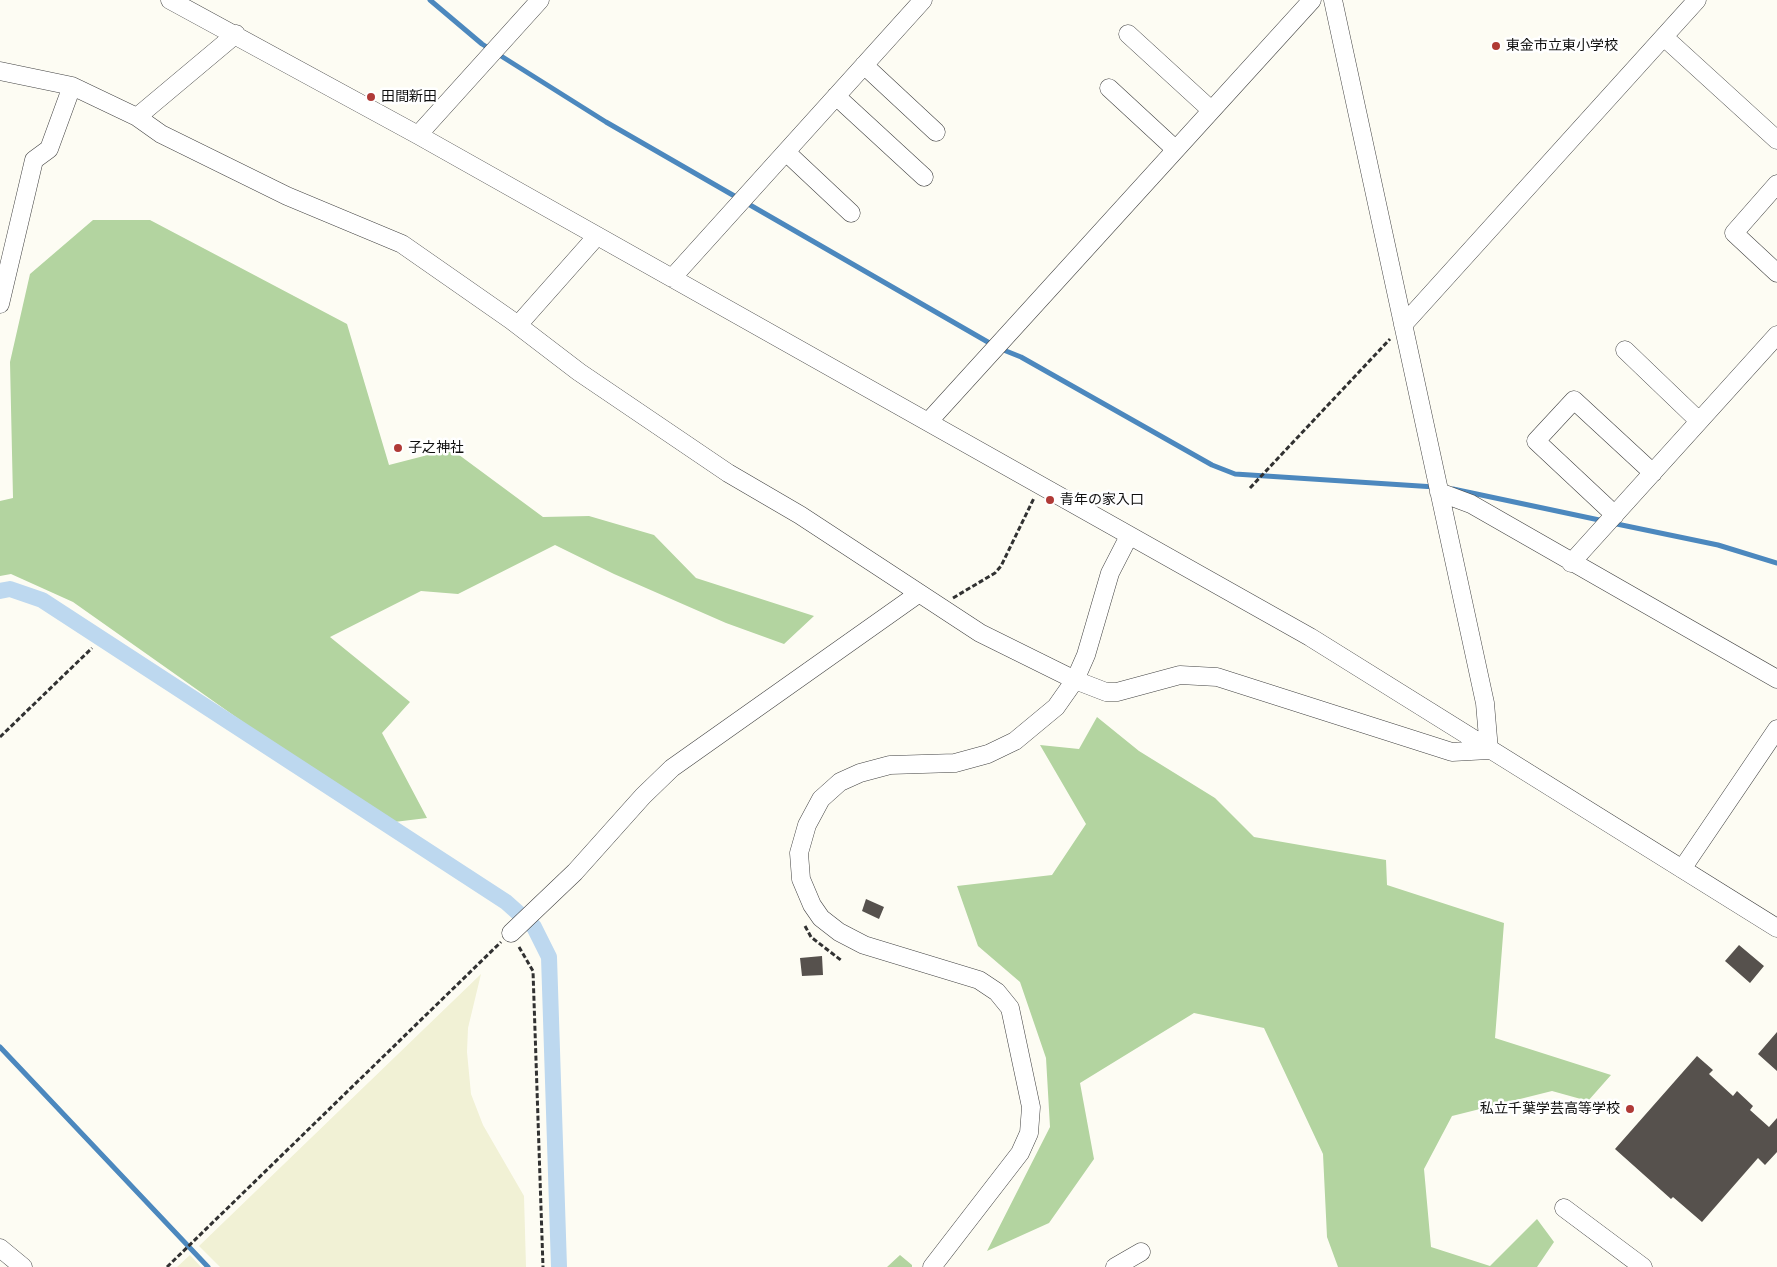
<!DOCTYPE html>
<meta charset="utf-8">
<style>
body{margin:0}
canvas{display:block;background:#fdfcf3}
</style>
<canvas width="1777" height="1267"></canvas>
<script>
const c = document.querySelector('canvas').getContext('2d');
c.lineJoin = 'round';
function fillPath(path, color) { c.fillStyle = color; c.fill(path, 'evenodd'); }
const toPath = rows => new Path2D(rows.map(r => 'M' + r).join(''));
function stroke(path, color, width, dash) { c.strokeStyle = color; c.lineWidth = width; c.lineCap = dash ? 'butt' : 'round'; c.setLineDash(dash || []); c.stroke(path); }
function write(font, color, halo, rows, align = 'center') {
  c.font = font + ' "PT Serif","Noto Sans JP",serif'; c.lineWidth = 5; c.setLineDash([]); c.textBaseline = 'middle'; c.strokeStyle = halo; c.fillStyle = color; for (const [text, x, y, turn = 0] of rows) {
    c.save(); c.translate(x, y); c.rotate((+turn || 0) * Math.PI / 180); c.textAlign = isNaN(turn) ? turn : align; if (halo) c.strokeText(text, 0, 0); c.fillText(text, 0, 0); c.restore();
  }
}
fillPath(toPath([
 [481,974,468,1028,467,1052,471,1094,483,1125,524,1196,526,1267,220,1267,199,1246],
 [190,1255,201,1267,177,1267]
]), '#f1f1d5');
fillPath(toPath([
 [93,220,150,220,347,324,389,465,451,449,543,517,589,516,654,535,696,578,814,616,784,644,726,623,614,574,555,545,458,594,421,591,330,637,410,702,382,733,427,818,386,823,73,602,11,574,0,576,0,501,13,498,10,362,30,274],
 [1097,717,1139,751,1215,798,1254,837,1386,860,1387,885,1504,923,1495,1038,1611,1075,1588,1101,1552,1091,1452,1116,1424,1169,1431,1247,1490,1266,1537,1219,1554,1242,1537,1267,1338,1267,1327,1237,1323,1154,1264,1028,1194,1013,1080,1083,1094,1159,1049,1223,987,1251,1050,1127,1046,1058,1020,982,978,946,957,886,1052,875,1086,824,1040,745,1079,749],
 [900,1255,912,1265,912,1267,887,1267]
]), '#b3d4a0');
stroke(toPath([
 [430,0,482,44,606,122,993,345],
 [1001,349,1021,357,1212,465,1235,474,1435,487],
 [1453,489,1604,521],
 [1612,523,1718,545,1777,563],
 [0,1047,208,1267]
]), '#4c88be', 5);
stroke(toPath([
 [0,591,10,589,42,600,506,902,534,927,549,957,559,1267]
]), '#bdd8ef', 16);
fillPath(toPath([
 [866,899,884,907,879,919,862,911],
 [1739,945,1764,966,1750,983,1725,961],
 [822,956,823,975,802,976,800,958],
 [1777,1032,1777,1071,1758,1054],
 [1697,1056,1713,1070,1709,1074,1733,1096,1737,1091,1753,1106,1750,1110,1769,1127,1777,1118,1777,1152,1765,1165,1758,1158,1702,1222,1673,1197,1671,1199,1615,1149]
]), '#56514d');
const minor = toPath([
 [170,0,418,135,1310,637,1777,928],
 [1333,0,1485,703,1489,750],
 [1128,34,1211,110],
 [1664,37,1777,140],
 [864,65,936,132],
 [0,71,72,86,137,117,161,134,287,196,402,244,511,320,579,372,728,473,800,515,980,633,1075,680,1106,692,1117,692,1180,675,1217,677,1452,752,1489,750],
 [1109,88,1175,149],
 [836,96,924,177],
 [137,117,236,34],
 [418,135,540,0],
 [786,152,851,213],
 [1777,184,1734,233,1777,273],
 [672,278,923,0],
 [0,304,34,160,49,149,72,86],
 [518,325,596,237],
 [1403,325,1697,0],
 [1625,350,1699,421],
 [929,421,1312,0],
 [1439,492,1471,504,1777,679],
 [1615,515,1536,441,1574,400,1653,473],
 [1571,563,1777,335],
 [1682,869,1777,729],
 [511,933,575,872,643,796,672,768,918,594],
 [1564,1208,1643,1267],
 [0,1248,23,1267],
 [932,1267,1020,1153,1029,1133,1031,1107,1010,1008,997,992,979,980,864,945,839,932,821,918,812,905,801,879,799,853,807,825,821,799,840,782,860,773,890,765,955,763,988,754,1015,741,1056,707,1075,680,1086,655,1110,573,1129,536],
 [1115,1267,1141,1252]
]);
stroke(minor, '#424242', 19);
stroke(toPath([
 [1250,488,1390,339],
 [953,598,995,573,1001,566,1034,498],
 [0,737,92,648],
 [805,926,811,937,842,961],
 [519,947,533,971,543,1267],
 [167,1267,501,942]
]), '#313131', 3, [5, 2.5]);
stroke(minor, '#fff', 18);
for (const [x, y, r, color] of [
 [1496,46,5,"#b03a36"],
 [371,97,5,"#b03a36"],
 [398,448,5,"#b03a36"],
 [1050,500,5,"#b03a36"],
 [1630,1109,5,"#b03a36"]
]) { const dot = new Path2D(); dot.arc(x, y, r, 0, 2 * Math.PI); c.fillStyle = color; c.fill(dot); stroke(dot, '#fff', 2); }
write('14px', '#0f0f0f', '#fff', [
 ["東金市立東小学校",1506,46],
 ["田間新田",381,97],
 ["子之神社",408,448],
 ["青年の家入口",1060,500],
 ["私立千葉学芸高等学校",1620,1109,"right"]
], 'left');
</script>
